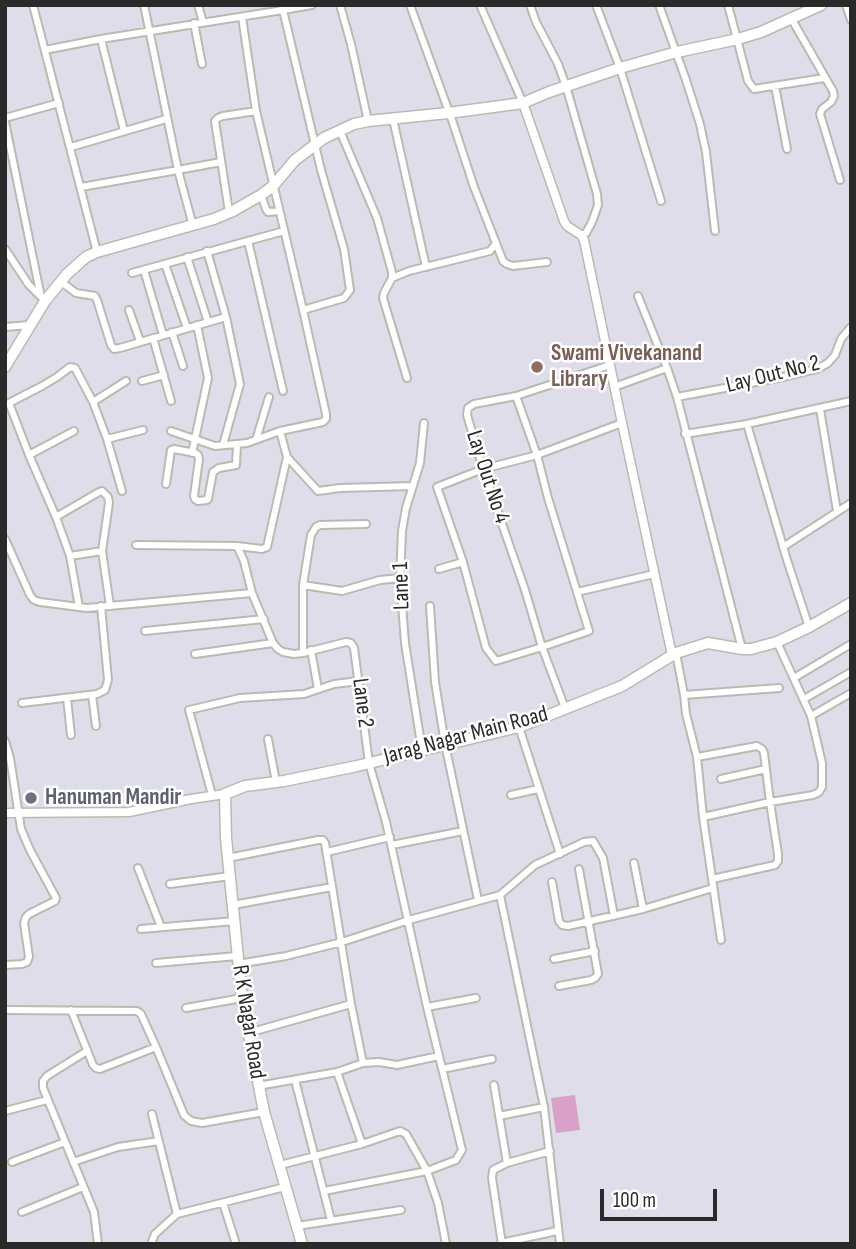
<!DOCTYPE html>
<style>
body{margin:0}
#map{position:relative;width:856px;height:1249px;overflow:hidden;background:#e0ddea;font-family:"Sofia Sans Condensed",sans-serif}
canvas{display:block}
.frame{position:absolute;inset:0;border:7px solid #2a2a2a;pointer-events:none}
.scale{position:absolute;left:600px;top:1189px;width:117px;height:32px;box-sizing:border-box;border:4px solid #2a2a2a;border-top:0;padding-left:9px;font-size:21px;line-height:24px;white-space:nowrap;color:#2a2a2a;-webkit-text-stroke:5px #fff;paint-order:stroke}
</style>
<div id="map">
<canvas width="856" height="1249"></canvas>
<div class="frame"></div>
<div class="scale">100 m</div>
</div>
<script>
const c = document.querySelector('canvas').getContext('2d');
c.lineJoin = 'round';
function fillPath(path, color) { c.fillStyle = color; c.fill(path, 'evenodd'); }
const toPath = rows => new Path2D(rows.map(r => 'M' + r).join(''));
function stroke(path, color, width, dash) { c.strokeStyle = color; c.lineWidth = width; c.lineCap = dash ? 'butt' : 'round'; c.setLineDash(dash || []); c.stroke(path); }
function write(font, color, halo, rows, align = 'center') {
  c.font = font + ' "Sofia Sans Condensed",sans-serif'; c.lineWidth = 5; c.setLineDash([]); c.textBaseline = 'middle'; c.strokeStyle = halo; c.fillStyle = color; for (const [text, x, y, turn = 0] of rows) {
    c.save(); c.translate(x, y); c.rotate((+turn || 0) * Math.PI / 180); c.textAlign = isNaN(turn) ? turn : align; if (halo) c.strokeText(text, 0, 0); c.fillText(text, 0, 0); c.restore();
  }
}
fillPath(toPath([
 [575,1095,580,1130,556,1133,551,1098]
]), '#daa1c8');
const minor = toPath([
 [33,5,97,252],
 [144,5,178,170,221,162],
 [198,5,203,22],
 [282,5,283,10,312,5],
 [340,5,351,44,368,121],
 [410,5,453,123,474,187,503,261,507,264,513,266,547,262],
 [480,5,523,103],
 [530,5,536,22,558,64,566,86,597,194,598,205,592,222,586,233,581,235],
 [596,5,620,68,661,201],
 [659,5,686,80,700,124,706,152,715,231],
 [728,5,748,81,754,89,824,78],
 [846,5,851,20],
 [791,18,833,91,834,96,831,102,822,109,820,114,840,180],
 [194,23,202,64],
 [101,39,124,131],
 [45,50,101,39,283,10,321,170,344,249,350,290,344,298,303,310],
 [775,86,787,149],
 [5,118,59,103],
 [393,119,426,267],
 [5,122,41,297],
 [340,131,377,218,392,272,392,278,384,293,383,298,407,378],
 [71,147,166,119],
 [81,187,178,170,193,226],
 [261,195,266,209,268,212,279,211],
 [229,212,215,121,218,118,223,116,256,111],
 [248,241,283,391],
 [5,249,29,285,41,297],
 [207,251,226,317,240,384,223,445],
 [187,257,208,322],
 [165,264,187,328],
 [144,270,163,335],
 [132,273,284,231],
 [392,278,409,271,490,251,496,243],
 [60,281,76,293,95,296,97,300,111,345,114,349,120,348,226,317],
 [638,296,667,368,677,397,742,649],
 [129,310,140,341],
 [5,327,30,325],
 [172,332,183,366],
 [153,338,171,401],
 [142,381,164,375],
 [614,387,667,368],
 [516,396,537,455,548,498,589,631,542,647,525,590,483,469,467,415,468,408,474,404,516,396,610,365],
 [677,397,783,377,817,369,828,363,835,355,841,339,851,327],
 [93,402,126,381],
 [9,403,29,455,56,517,70,556,79,607],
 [7,404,42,386,57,377,70,367,75,368,93,402,107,439,122,491],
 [820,409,837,511],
 [747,424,787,560,809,627],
 [171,431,215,446,247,443,280,431,323,422,326,419,326,414,303,310,256,111,242,17],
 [280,431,287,457,318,491,340,488,412,486],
 [685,434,747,424,851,401],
 [107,439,143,430],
 [256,440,269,397],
 [192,453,208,378,197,325],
 [29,455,74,431],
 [166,484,171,450,174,449,195,453,198,455,199,459,194,496,195,499,198,501,207,500,208,499,213,472,219,468,236,465,237,444],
 [56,517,99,492,102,491,108,497,109,503,102,551,110,606],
 [5,539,30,595,34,600,40,602,87,608,252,593,273,643,278,649,283,652,294,654,303,653,346,642,351,643,354,648,369,763,386,822,427,1007,462,1150,456,1160,427,1171,324,1191],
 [136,545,237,546,244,561,252,593],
 [237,546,262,549,267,547,287,457],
 [783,547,851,503],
 [70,556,102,551],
 [439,569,463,562],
 [303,585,342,591,380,580,400,578],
 [577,592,654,574],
 [430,606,435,682,445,744,478,900],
 [145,631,264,619],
 [311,650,318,689],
 [303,653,303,585,311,535,316,527,320,525,366,524],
 [676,653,684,695,686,714,697,757,703,817,770,802,813,795,819,792,822,787,822,763,811,716,777,642],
 [195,654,273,643],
 [794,678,851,644],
 [92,695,96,726],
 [684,695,779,688],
 [67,698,71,735],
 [804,699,851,672],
 [22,703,97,694,105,690,108,680,101,606],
 [565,708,542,647,496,661,486,648,463,562,437,487,483,469,537,455,622,423],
 [811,716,851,693],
 [519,727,560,854],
 [268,739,276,782],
 [5,741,10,758,21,829,30,850,56,898,55,901,29,914,26,917,24,923,29,957,27,962,22,964,5,965],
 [422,750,405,643,400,578,402,531,406,508,420,463,424,423],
 [697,757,757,746,762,749,764,753,770,802,778,854,778,861,775,865,712,879],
 [721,779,766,769],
 [212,795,189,710,240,698,304,694,334,684,359,681],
 [511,795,538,789],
 [703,817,721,940],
 [392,845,463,831],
 [327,852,390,837],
 [228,858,318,840,323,840,325,843,351,1004,363,1063,337,1072,258,1086],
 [634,863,643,909],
 [138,868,161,927],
 [552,882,559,921,562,925,568,926,643,909,713,888],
 [170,884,230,876],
 [500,895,535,865,584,842,593,841,603,858,614,916],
 [233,905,332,887],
 [141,929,235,921],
 [554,959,595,951],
 [156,963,237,956],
 [238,964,286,956,342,942,409,920,500,895,544,1107,560,1244],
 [559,986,591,980,595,978,598,974,579,869],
 [427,1007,476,998],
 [186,1008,242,998],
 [5,1010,137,1011,141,1014,156,1047,184,1115,191,1121,202,1123,264,1112],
 [71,1010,93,1065,96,1068,100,1069,156,1047],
 [248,1033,351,1004],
 [87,1051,47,1076,43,1081,43,1088,94,1212,98,1244],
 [363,1063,379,1062,397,1065,439,1056],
 [442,1069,492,1059],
 [295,1080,331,1220],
 [494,1085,507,1163],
 [5,1111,47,1100],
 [152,1114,177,1214],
 [499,1116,544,1107],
 [362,1144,400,1131,406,1134,427,1171,438,1203,446,1244],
 [12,1162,65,1142],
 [73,1162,118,1147,159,1141],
 [280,1165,362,1144,337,1072],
 [223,1203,236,1244],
 [22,1212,83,1187],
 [297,1226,401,1210],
 [501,1243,557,1231],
 [151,1244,155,1234,177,1214,285,1187],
 [502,1244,492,1178,493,1170,507,1163,550,1151]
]);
const tertiary = toPath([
 [523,103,564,221,567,226,581,235,584,240,622,423,672,655],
 [5,813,129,812,191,799,225,794]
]);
const secondary = toPath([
 [5,367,45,301,67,274,86,257,97,252,214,219,233,211,261,195,273,186,295,160,324,138,354,124,368,121,448,113,523,103,549,92,620,68,677,52,738,39,761,32,821,5],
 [302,1244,264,1112,242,998,226,838,225,794,245,786,284,781,357,766,519,727,622,686,676,653,708,643,742,649,751,649,777,642,809,627,851,603]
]);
stroke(minor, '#b7bcb1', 10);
stroke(tertiary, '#b7bcb1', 11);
stroke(secondary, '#b7bcb1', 13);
stroke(minor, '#fff', 6);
stroke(tertiary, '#fff', 8);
stroke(secondary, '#fff', 10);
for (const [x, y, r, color] of [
 [537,367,7,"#8d6e63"],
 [31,798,7,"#6b7280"]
]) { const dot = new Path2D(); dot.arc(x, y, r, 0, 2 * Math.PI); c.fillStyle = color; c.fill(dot); stroke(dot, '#fff', 2.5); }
write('bold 23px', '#785e54', '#fff', [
 ["Swami Vivekanand",551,354],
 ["Library",551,380]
], 'left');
write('23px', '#2a2a2a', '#fff', [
 ["Lay Out No 2",773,375,-14],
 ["Lay Out No 4",487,477,72],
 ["Lane 1",402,586,-92],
 ["Lane 2",362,703,83],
 ["Jarag Nagar Main Road",466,736,-15],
 ["R K Nagar Road",248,1022,81]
]);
write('bold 23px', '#5b616d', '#fff', [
 ["Hanuman Mandir",45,798]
], 'left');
</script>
